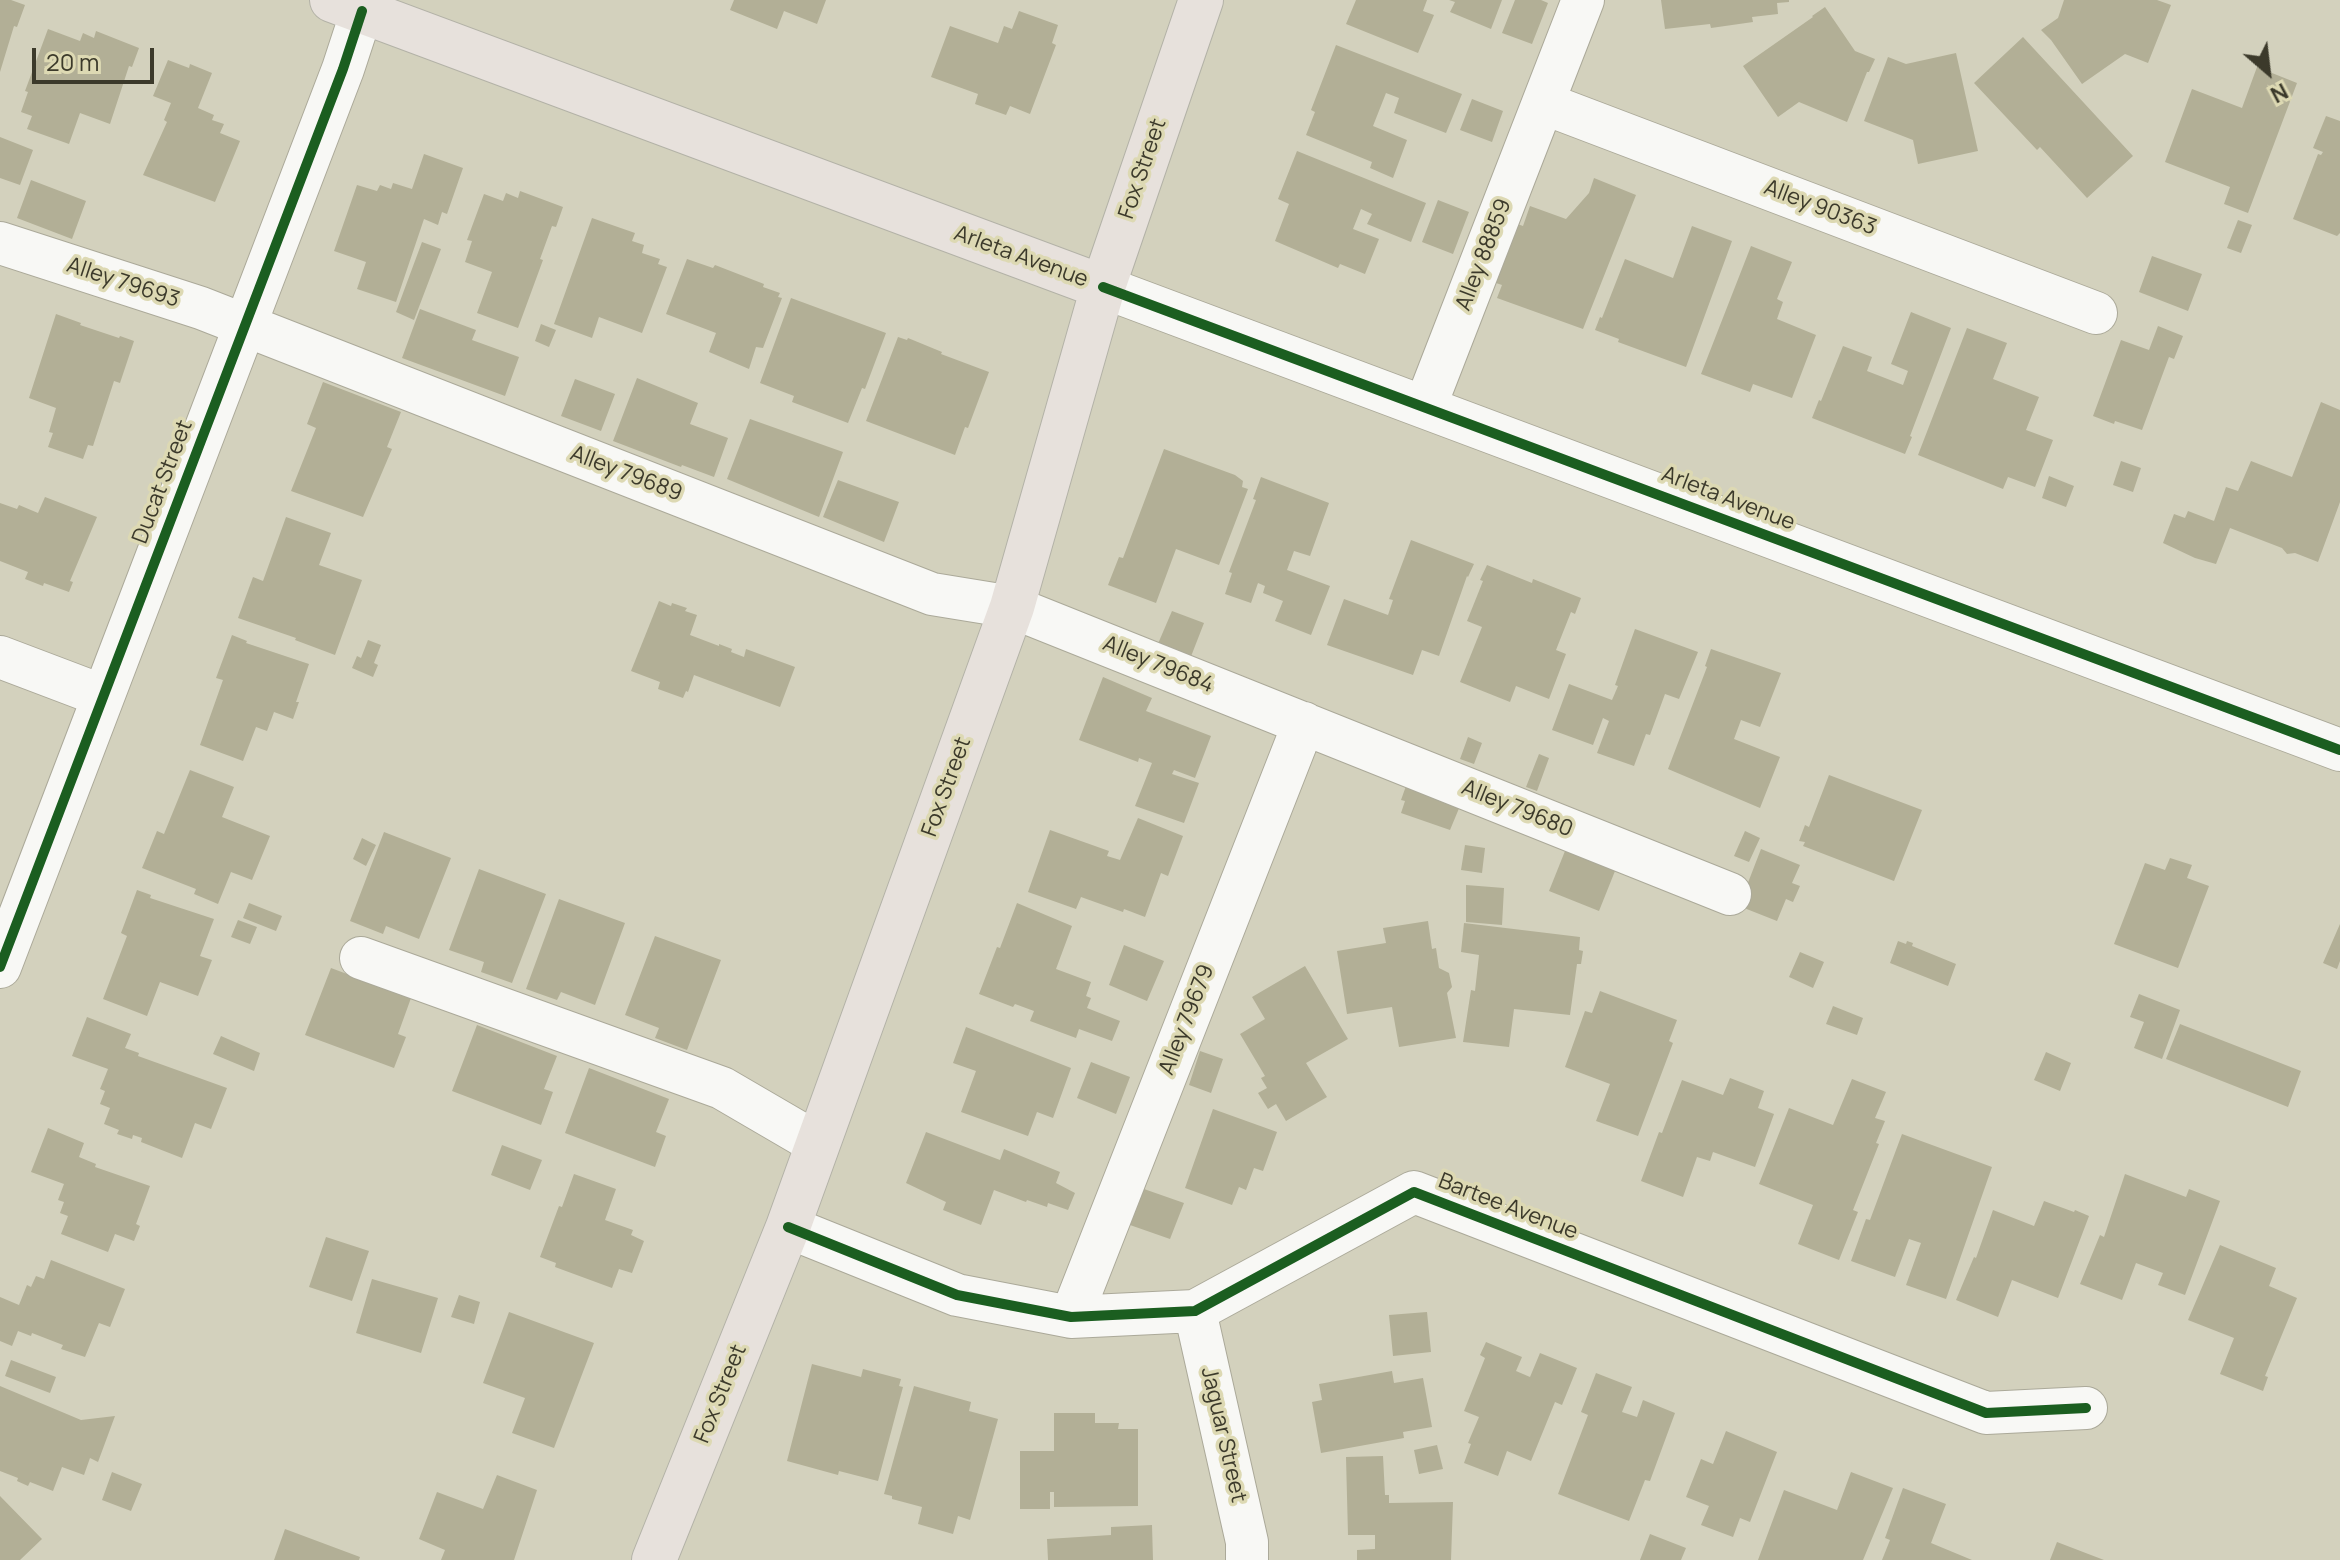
<!DOCTYPE html>
<style>
body{margin:0}
#map{position:relative;width:2340px;height:1560px;overflow:hidden;background:#d3d1bd;font-family:Manrope,sans-serif}
canvas{display:block}
.north{position:absolute;left:2228px;top:32px;width:80px;height:80px;-webkit-text-stroke:6px #ddd9b3;paint-order:stroke;rotate:152deg;font-size:22px;font-weight:700;line-height:32px;text-align:center;color:#3c3a2b}
.north::after{content:'';display:block;margin:auto;width:28px;height:36px;background:#3c3a2b;clip-path:polygon(50% 0,100% 100%,50% 72%,0 100%)}
.scale{position:absolute;left:32px;top:48px;width:122px;height:36px;box-sizing:border-box;border:4px solid #3c3a2b;border-top:0;padding-left:10px;font-size:24px;line-height:28px;white-space:nowrap;color:#3c3a2b;-webkit-text-stroke:6px #ddd9b3;paint-order:stroke}
</style>
<div id="map">
<canvas width="2340" height="1560"></canvas>
<div class="north">N</div>
<div class="scale">20 m</div>
</div>
<script>
const c = document.querySelector('canvas').getContext('2d');
c.lineJoin = 'round';
function fillPath(path, color) { c.fillStyle = color; c.fill(path, 'evenodd'); }
const toPath = rows => new Path2D(rows.map(r => 'M' + r).join(''));
function stroke(path, color, width, dash) { c.strokeStyle = color; c.lineWidth = width; c.lineCap = dash ? 'butt' : 'round'; c.setLineDash(dash || []); c.stroke(path); }
function write(font, color, halo, rows, align = 'center') {
  c.font = font + ' Manrope,sans-serif'; c.lineWidth = 7; c.setLineDash([]); c.textBaseline = 'middle'; c.strokeStyle = halo; c.fillStyle = color; for (const [text, x, y, turn = 0] of rows) {
    c.save(); c.translate(x, y); c.rotate((+turn || 0) * Math.PI / 180); c.textAlign = isNaN(turn) ? turn : align; if (halo) c.strokeText(text, 0, 0); c.fillText(text, 0, 0); c.restore();
  }
}
fillPath(toPath([
 [0,0,11,0,25,5,17,27,14,26,0,72],
 [734,0,826,0,817,24,784,11,777,29,730,10],
 [1356,0,1427,0,1423,11,1434,15,1418,53,1346,24],
 [1449,0,1502,0,1491,29,1450,12,1455,2],
 [1515,0,1541,0,1548,3,1532,44,1502,33],
 [1661,0,1789,0,1789,2,1777,3,1778,14,1752,17,1753,22,1711,28,1710,24,1665,29],
 [2064,0,2157,0,2171,5,2148,63,2125,54,2082,84,2051,40,2041,30,2058,18],
 [1825,7,1855,51,1875,59,1869,72,1867,72,1847,122,1799,102,1778,117,1743,66,1813,17,1812,16],
 [1019,11,1058,25,1052,43,1056,45,1030,114,1010,106,1006,115,975,104,978,94,931,77,950,26,998,43,1004,26,1012,29],
 [48,29,80,41,83,33,94,38,96,31,139,48,132,67,129,66,110,124,80,113,69,144,27,129,32,116,21,112,28,92,25,91],
 [2023,37,2133,156,2087,198,2040,147,2037,150,1974,83],
 [1336,45,1462,94,1446,133,1394,113,1399,98,1386,93,1373,126,1407,140,1393,178,1370,168,1372,162,1306,135,1315,112,1311,110],
 [1956,53,1978,151,1918,164,1913,140,1864,121,1888,57,1906,64],
 [168,60,189,68,190,64,212,73,198,108,214,115,212,120,224,124,220,133,240,141,215,202,143,175,167,122,164,120,171,103,153,96],
 [2257,67,2297,83,2248,213,2224,204,2230,187,2165,162,2192,89,2242,108],
 [1472,99,1503,111,1492,142,1460,130],
 [2326,116,2340,121,2340,233,2337,236,2293,219,2318,154,2321,155,2323,152,2313,148],
 [0,137,33,150,20,185,0,178],
 [1297,151,1426,203,1411,242,1367,224,1372,214,1361,209,1353,229,1379,239,1365,274,1340,264,1338,268,1275,241,1289,204,1278,199],
 [424,154,463,168,447,214,442,212,438,225,424,219,396,302,357,289,366,262,334,251,357,185,377,191,380,185,391,189,393,183,412,189],
 [1594,178,1636,195,1583,329,1497,298,1502,285,1487,280,1509,221,1523,226,1530,206,1566,219,1589,193],
 [31,180,86,201,72,239,17,218],
 [520,191,563,207,556,227,552,226,540,259,543,260,518,328,477,313,492,272,465,262,472,241,467,240,484,194,503,201,506,193,518,198],
 [1438,200,1469,212,1453,254,1422,242],
 [592,218,635,233,632,241,644,245,642,253,660,259,658,264,667,267,642,333,599,317,592,338,554,324],
 [2238,220,2252,225,2241,253,2227,248],
 [1692,226,1732,241,1686,367,1618,342,1619,339,1595,330,1600,317,1602,318,1625,259,1673,278],
 [422,242,441,249,414,320,396,312],
 [1751,246,1792,262,1777,299,1783,302,1777,319,1816,335,1792,398,1753,384,1750,392,1701,374],
 [2152,256,2202,274,2188,311,2139,292],
 [687,259,713,268,715,265,764,284,763,287,780,293,778,297,782,298,763,348,756,347,749,369,709,352,716,333,666,314],
 [791,298,886,333,865,389,862,388,848,423,792,402,794,396,760,383],
 [420,309,476,330,472,340,519,357,505,396,402,358],
 [1911,312,1951,328,1910,436,1912,437,1905,454,1812,418,1819,400,1821,401,1843,346,1872,357,1867,371,1903,385,1908,371,1891,364],
 [56,314,81,323,80,325,119,338,120,336,134,341,120,383,114,381,93,446,88,445,83,459,48,447,53,433,49,432,56,408,29,398],
 [541,324,556,330,549,347,535,341],
 [2158,326,2183,336,2174,359,2169,357,2142,430,2115,421,2114,424,2093,416,2121,340,2149,350],
 [1967,328,2007,343,1993,379,2039,397,2026,430,2053,440,2035,487,2008,477,2003,489,1918,455],
 [898,337,907,340,908,338,942,352,941,354,989,372,968,428,965,427,955,455,866,421],
 [637,378,698,403,690,424,728,438,714,477,682,465,681,467,613,441],
 [575,379,615,394,601,431,561,416],
 [323,382,401,412,387,447,392,449,363,517,291,491,316,428,307,424],
 [2321,402,2340,410,2340,502,2318,562,2295,553,2287,554,2282,548,2230,528,2216,564,2195,558,2163,543,2174,514,2185,518,2188,511,2214,521,2226,487,2238,491,2251,461,2292,477],
 [750,419,843,452,819,517,727,479],
 [1164,449,1235,475,1243,481,1242,487,1248,489,1219,565,1176,549,1156,603,1108,585,1119,557,1123,558],
 [2121,461,2141,468,2133,492,2113,485],
 [2049,476,2074,486,2066,507,2042,498],
 [1261,477,1329,503,1310,556,1294,551,1287,570,1330,586,1311,635,1275,621,1283,601,1263,593,1265,586,1258,583,1251,603,1225,594,1232,573,1229,572,1256,500,1253,499],
 [838,480,899,502,884,542,823,517],
 [45,497,97,517,70,581,73,582,69,592,44,583,43,586,25,579,28,572,0,561,0,503,17,509,19,505,38,513],
 [286,517,331,533,319,565,362,580,335,655,295,640,296,638,238,618,253,577,263,581],
 [1411,540,1474,564,1468,577,1467,576,1439,656,1422,650,1413,675,1327,645,1344,599,1388,615,1393,600,1389,599],
 [1487,565,1532,583,1533,579,1581,598,1575,614,1571,612,1556,650,1566,654,1549,699,1516,686,1510,702,1460,682,1482,627,1467,621,1483,581,1480,580],
 [659,601,671,606,672,603,687,608,685,611,697,615,690,635,719,646,719,644,732,649,731,652,744,657,746,649,795,667,780,707,694,675,688,692,686,691,683,698,658,689,660,682,631,671],
 [1172,611,1204,623,1190,659,1157,646],
 [1635,629,1698,652,1679,699,1665,694,1650,735,1646,734,1634,766,1597,753,1609,721,1603,718,1593,745,1552,730,1569,684,1612,700,1618,686,1615,685],
 [232,635,247,641,246,643,309,664,296,702,299,702,293,719,274,712,267,731,256,727,243,761,200,745,223,680,216,678],
 [368,640,381,645,374,663,378,665,373,677,352,668,357,656,361,658],
 [1711,649,1781,673,1760,727,1741,720,1734,739,1780,757,1760,808,1668,769,1707,667,1705,666],
 [1103,677,1152,698,1146,711,1211,736,1195,778,1174,770,1172,774,1199,783,1184,823,1135,806,1152,763,1139,758,1138,762,1079,740],
 [1468,737,1482,743,1474,764,1460,759],
 [1539,754,1549,758,1537,791,1526,787],
 [190,770,234,787,222,817,270,836,252,880,231,872,218,904,194,894,196,889,142,868,157,831,164,834],
 [1829,775,1922,810,1894,881,1803,846,1805,842,1799,841,1805,825,1809,827],
 [1406,786,1460,806,1450,830,1401,813,1405,801,1401,800],
 [1138,818,1183,836,1168,876,1161,873,1145,917,1124,909,1123,912,1081,897,1076,909,1028,892,1050,830,1109,851,1107,856,1120,860],
 [1745,831,1760,838,1749,862,1734,856],
 [384,832,451,858,419,939,386,926,383,934,350,921],
 [362,838,376,845,366,866,353,859],
 [1465,845,1485,848,1482,873,1461,870],
 [1761,849,1800,865,1792,883,1800,886,1793,902,1786,899,1777,921,1739,906],
 [1565,851,1615,871,1599,911,1549,891],
 [2170,858,2192,865,2187,878,2209,886,2178,968,2114,944,2145,863,2165,870],
 [479,869,546,894,512,983,481,972,484,962,449,950],
 [1466,885,1504,888,1502,925,1466,922],
 [137,890,151,895,150,898,214,919,200,956,212,960,198,996,160,982,147,1016,103,999,127,936,121,933],
 [559,899,625,923,595,1005,561,992,557,1000,526,989],
 [249,903,282,916,276,931,243,918],
 [1017,903,1072,926,1056,969,1091,982,1086,996,1091,998,1087,1008,1120,1021,1112,1041,1079,1029,1076,1038,1030,1021,1034,1011,1015,1004,1013,1007,979,994,997,947,1000,948],
 [238,920,257,927,250,944,231,937],
 [1428,921,1432,949,1436,948,1439,968,1449,973,1452,987,1447,993,1456,1038,1399,1047,1392,1007,1347,1014,1337,951,1386,943,1383,928],
 [1464,923,1580,937,1579,950,1583,951,1581,964,1577,964,1570,1015,1514,1009,1509,1047,1463,1042,1471,990,1475,991,1479,955,1461,952],
 [2340,924,2340,961,2337,969,2323,963],
 [655,936,721,960,687,1050,655,1038,659,1028,625,1015],
 [1898,941,1906,944,1907,941,1913,943,1912,946,1956,964,1948,986,1890,963],
 [1124,945,1164,961,1147,1001,1109,985],
 [1800,952,1824,962,1813,988,1789,977],
 [1305,966,1348,1039,1306,1063,1327,1097,1286,1121,1276,1104,1268,1109,1258,1093,1267,1088,1261,1078,1265,1076,1240,1034,1265,1019,1252,997],
 [331,968,411,998,398,1034,406,1037,394,1068,305,1035],
 [1600,991,1677,1020,1669,1041,1673,1043,1638,1136,1596,1121,1610,1084,1565,1067,1585,1011,1592,1013],
 [2139,994,2180,1010,2162,1059,2134,1048,2144,1022,2130,1017],
 [1833,1006,1863,1018,1857,1035,1826,1024],
 [87,1017,131,1034,125,1048,139,1053,138,1056,227,1088,211,1129,195,1123,182,1158,141,1142,142,1138,133,1135,132,1139,117,1134,119,1130,104,1124,110,1108,100,1104,105,1091,100,1089,108,1069,72,1056],
 [2180,1024,2301,1071,2288,1107,2166,1059],
 [477,1025,557,1056,544,1089,553,1092,541,1125,452,1091],
 [966,1027,1071,1068,1053,1118,1037,1112,1028,1136,961,1112,976,1071,953,1063],
 [221,1036,260,1053,254,1071,213,1054],
 [1200,1051,1223,1059,1211,1093,1189,1085],
 [2046,1052,2071,1063,2060,1091,2034,1080],
 [1091,1062,1130,1077,1116,1114,1077,1098],
 [589,1068,669,1099,656,1132,666,1136,655,1167,565,1133],
 [1730,1078,1764,1091,1758,1108,1774,1114,1755,1167,1713,1152,1710,1161,1697,1157,1683,1197,1641,1181,1659,1132,1662,1133,1682,1080,1723,1095],
 [1852,1079,1886,1092,1875,1118,1885,1121,1876,1143,1879,1144,1853,1210,1858,1212,1839,1260,1798,1244,1813,1205,1759,1184,1789,1108,1833,1125],
 [1213,1109,1277,1132,1263,1171,1254,1168,1246,1190,1239,1187,1232,1205,1185,1188],
 [48,1128,84,1143,79,1157,96,1164,95,1167,150,1186,136,1224,140,1226,134,1241,115,1234,108,1252,61,1234,68,1216,60,1213,64,1202,58,1200,64,1184,31,1172],
 [926,1132,1000,1160,1004,1149,1060,1172,1056,1183,1075,1193,1068,1210,1048,1203,1047,1207,1027,1200,1026,1202,994,1190,981,1225,943,1210,946,1202,906,1183],
 [1902,1134,1992,1167,1946,1299,1906,1285,1921,1243,1909,1239,1895,1277,1851,1261,1866,1219,1870,1220],
 [502,1145,542,1160,530,1190,491,1175],
 [574,1174,616,1189,605,1220,633,1230,631,1235,644,1241,632,1273,619,1269,612,1288,555,1267,556,1263,540,1257,559,1206,562,1207],
 [2125,1174,2186,1197,2189,1189,2220,1201,2185,1295,2158,1285,2163,1273,2136,1263,2122,1300,2080,1284,2100,1235,2104,1237],
 [1144,1189,1184,1203,1170,1239,1130,1225],
 [2044,1201,2074,1212,2075,1210,2089,1216,2058,1298,2012,1280,1998,1317,1956,1300,1974,1257,1976,1258,1993,1210,2034,1226],
 [326,1237,369,1251,352,1301,309,1287],
 [2220,1245,2276,1268,2269,1286,2297,1298,2265,1376,2268,1377,2263,1391,2220,1374,2234,1338,2188,1320],
 [51,1260,125,1289,110,1327,99,1323,85,1357,61,1349,63,1345,32,1333,31,1336,18,1331,12,1346,0,1341,0,1297,19,1305,27,1285,31,1287,36,1276,44,1279],
 [372,1279,438,1298,421,1353,356,1333],
 [459,1295,480,1302,474,1324,451,1317],
 [509,1312,594,1343,554,1448,512,1433,525,1398,483,1383],
 [1427,1312,1431,1352,1393,1356,1389,1315],
 [1486,1342,1522,1357,1516,1371,1530,1377,1540,1353,1577,1368,1562,1405,1555,1402,1531,1461,1507,1451,1498,1476,1464,1463,1471,1444,1468,1443,1479,1417,1464,1411,1485,1358,1480,1355],
 [11,1360,56,1377,50,1393,5,1376],
 [812,1364,861,1377,863,1369,901,1379,899,1386,903,1387,878,1481,839,1471,838,1475,787,1461],
 [1392,1371,1394,1383,1423,1378,1432,1427,1403,1432,1404,1438,1321,1453,1312,1402,1322,1400,1319,1384],
 [1596,1373,1632,1387,1622,1412,1637,1417,1643,1400,1675,1413,1650,1481,1645,1480,1629,1521,1558,1494,1588,1415,1581,1412],
 [0,1386,81,1420,115,1416,98,1462,90,1458,84,1475,62,1467,53,1491,30,1482,28,1486,17,1481,18,1478,0,1471],
 [914,1386,971,1402,969,1411,998,1419,970,1520,958,1516,953,1534,918,1524,922,1507,892,1499,892,1496,884,1494],
 [1054,1413,1095,1413,1095,1423,1119,1423,1118,1429,1138,1429,1138,1506,1054,1507,1054,1492,1050,1492,1050,1509,1020,1509,1020,1451,1054,1451],
 [1726,1431,1777,1452,1750,1522,1740,1518,1733,1537,1701,1525,1709,1506,1686,1497,1701,1459,1713,1464],
 [1437,1445,1443,1469,1419,1474,1414,1450],
 [1383,1456,1385,1495,1389,1495,1389,1503,1453,1502,1451,1560,1357,1560,1357,1550,1375,1549,1375,1535,1348,1535,1346,1457],
 [112,1472,142,1484,131,1511,102,1500],
 [1851,1472,1893,1488,1863,1560,1758,1560,1784,1490,1837,1510],
 [497,1475,537,1490,514,1560,441,1560,445,1550,419,1539,437,1492,483,1509],
 [1903,1488,1946,1504,1931,1543,1972,1560,1882,1560,1890,1540,1885,1538],
 [0,1496,42,1539,20,1560,0,1560],
 [1152,1525,1153,1560,1048,1560,1047,1539,1111,1535,1111,1527],
 [285,1529,360,1557,359,1560,274,1560],
 [1650,1534,1686,1548,1681,1560,1640,1560],
 [2057,1542,2104,1560,2050,1560]
]), '#b2af96');
const minor = toPath([
 [1543,103,2096,313],
 [0,243,201,308,932,594,1012,607,1730,894],
 [1103,287,2340,750],
 [1425,407,1583,0],
 [0,657,103,696],
 [361,958,722,1088,818,1144],
 [0,967,343,69,362,11],
 [788,1227,957,1295,1071,1317,1195,1311,1414,1192,1986,1413,2086,1408],
 [1195,1311,1247,1542,1247,1560],
 [1071,1317,1304,723]
]);
const major = toPath([
 [332,0,1103,287],
 [654,1560,788,1227,1012,607,1103,287,1201,0]
]);
stroke(minor, '#aba999', 44);
stroke(major, '#b3b2a7', 46);
stroke(minor, '#f8f8f5', 42);
stroke(major, '#e7e1dc', 44);
stroke(toPath([
 [1103,287,2340,750],
 [0,967,343,69,362,11],
 [788,1227,957,1295,1071,1317,1195,1311,1414,1192,1986,1413,2086,1408]
]), '#1b5e20', 10);
write('22px', '#3c3a2b', '#ddd9b3', [
 ["Fox Street",1143,169,-71],
 ["Alley 90363",1820,208,21],
 ["Alley 88859",1484,255,-69],
 ["Arleta Avenue",1021,257,20],
 ["Alley 79693",123,283,18],
 ["Alley 79689",626,474,21],
 ["Ducat Street",163,482,-69],
 ["Arleta Avenue",1728,499,21],
 ["Alley 79684",1158,665,22],
 ["Fox Street",947,787,-70],
 ["Alley 79680",1517,809,22],
 ["Alley 79679",1187,1020,-69],
 ["Bartee Avenue",1508,1207,21],
 ["Fox Street",721,1394,-68],
 ["Jaguar Street",1223,1435,77]
]);
</script>
